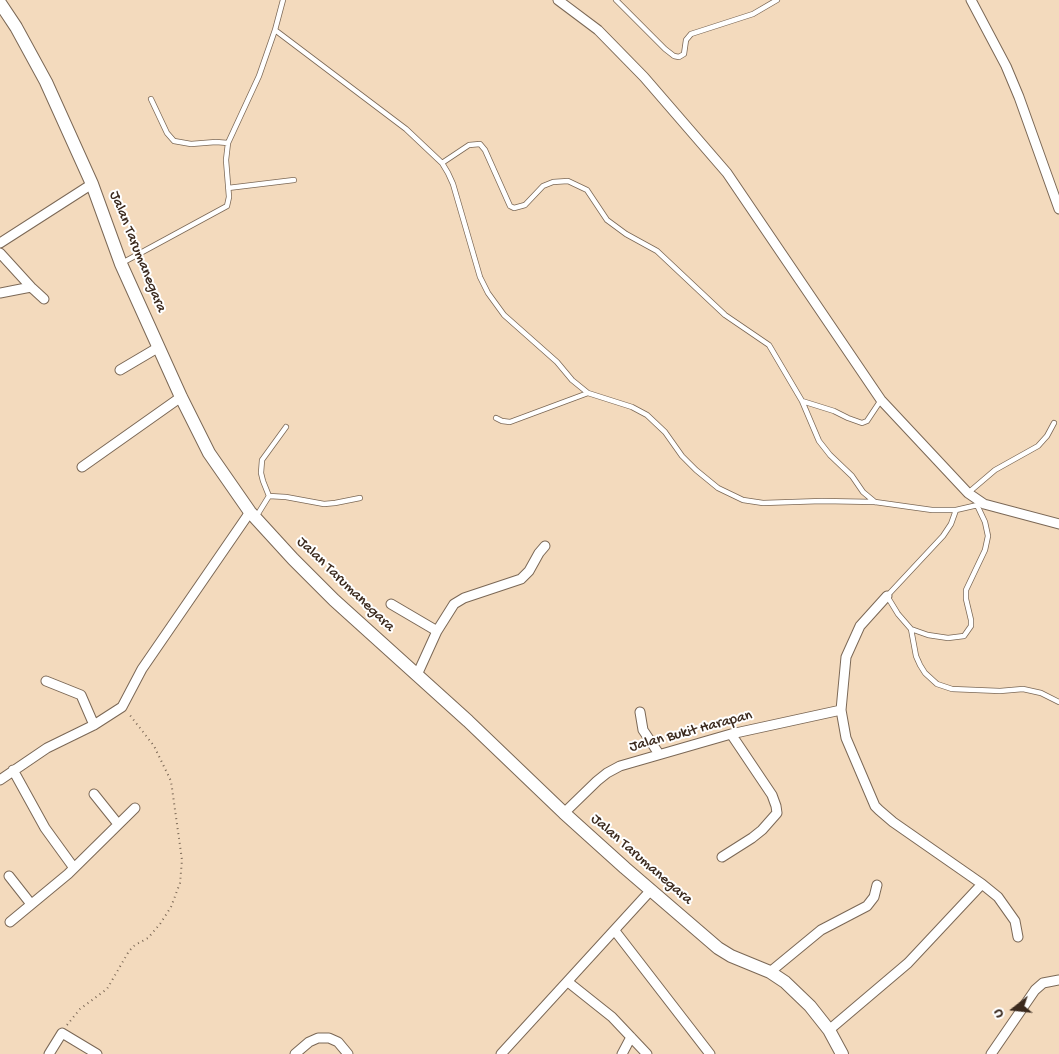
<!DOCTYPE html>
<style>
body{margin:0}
#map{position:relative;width:1059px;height:1054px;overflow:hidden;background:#f3dabd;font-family:"Gochi Hand",sans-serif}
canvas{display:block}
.north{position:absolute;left:989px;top:984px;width:50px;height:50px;-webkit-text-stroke:4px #fff;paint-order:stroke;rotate:254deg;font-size:14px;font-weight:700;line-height:20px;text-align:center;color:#3b2a1e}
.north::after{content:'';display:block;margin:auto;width:18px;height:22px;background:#3b2a1e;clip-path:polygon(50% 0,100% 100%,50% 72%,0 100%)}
</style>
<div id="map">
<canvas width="1059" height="1054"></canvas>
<div class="north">U</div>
</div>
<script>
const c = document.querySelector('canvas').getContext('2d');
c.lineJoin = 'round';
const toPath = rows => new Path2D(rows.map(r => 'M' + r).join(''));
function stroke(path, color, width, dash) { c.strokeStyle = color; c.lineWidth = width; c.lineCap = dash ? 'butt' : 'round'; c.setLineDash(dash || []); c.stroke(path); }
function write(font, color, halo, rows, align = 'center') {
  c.font = font + ' "Gochi Hand",sans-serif'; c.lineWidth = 4; c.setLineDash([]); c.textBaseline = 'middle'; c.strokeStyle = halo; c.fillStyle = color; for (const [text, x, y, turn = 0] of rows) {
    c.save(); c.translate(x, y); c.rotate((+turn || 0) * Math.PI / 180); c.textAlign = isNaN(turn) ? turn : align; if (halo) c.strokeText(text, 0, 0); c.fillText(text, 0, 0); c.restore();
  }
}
const lane = toPath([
 [616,0,665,49,674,56,679,57,684,54,686,40,691,34,753,14,777,0],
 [275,30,406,129,442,163,448,173,453,184,480,277,488,293,504,315,557,362,572,380,588,393,632,407,647,415,665,432,682,456,696,470,718,488,743,500,763,503,822,501,875,502,932,510,956,510,982,504],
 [151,99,167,133,174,141,191,144,216,142,228,143],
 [442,163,469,145,480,144,485,150,510,206,514,208,525,205,543,186,553,182,568,181,587,190,607,220,626,234,657,251,725,315,769,345,802,401,819,441,830,455,852,476,863,492,875,502],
 [228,188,294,180],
 [122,263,227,206,229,197,226,160,228,143,259,76,275,30,283,0],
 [802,401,834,411,848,418,862,423,867,421,881,400],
 [496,418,502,421,510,422,588,393],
 [968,493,995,470,1038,446,1047,436,1054,423],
 [269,496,286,497,324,504,335,503,360,498],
 [956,510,951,524,943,536,887,596,898,614,911,629,928,635,948,638,964,636,971,626,971,620,966,599,966,590,985,550,988,536,985,522,977,505],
 [256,517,269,496,263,481,261,473,262,460,286,427],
 [911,629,916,656,920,665,925,673,937,684,952,689,1000,691,1023,689,1041,693,1059,702]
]);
const street = toPath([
 [558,0,598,30,644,77,727,173,881,400,968,493,984,504,1059,524],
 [971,0,1006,66,1019,97,1059,209],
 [0,243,92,184],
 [0,253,31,287,44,299],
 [0,293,31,287],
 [120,370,159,347],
 [82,467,181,397],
 [887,596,860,626,846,657,841,710,846,738,875,806,879,810,893,822,982,884,998,897,1015,921,1018,937],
 [391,604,437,631],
 [417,675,437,631,454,604,464,598,521,579,529,571,539,553,545,546],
 [46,681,81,695,94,725],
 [640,712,643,730,659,754],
 [13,770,45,828,74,868],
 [0,780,47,748,94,725,122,707,142,669,250,512],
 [94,794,118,824],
 [564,813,597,781,607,773,620,766,731,734,841,710],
 [722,857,752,838,762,830,777,813,776,806,772,795,731,734],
 [9,876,31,904],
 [10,922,68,874,135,808],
 [615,931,710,1054],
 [770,972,821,930,867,906,874,897,877,885],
 [568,982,612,1017,647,1054],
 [829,1030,908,963,982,884],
 [49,1054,62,1033,97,1054],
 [295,1054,309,1042,318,1038,329,1038,338,1042,348,1054],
 [501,1054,651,890],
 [622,1054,631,1037],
 [991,1054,1035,990,1043,983,1059,980]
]);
const secondary = toPath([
 [0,3,16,27,46,82,92,184,121,264,181,397,209,453,250,512,293,559,334,600,468,721,564,813,625,868,718,948,731,956,770,972,785,982,810,1006,829,1030,842,1054]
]);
stroke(lane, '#7b6856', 6);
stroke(street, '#7b6856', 11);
stroke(secondary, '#7b6856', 14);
stroke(toPath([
 [67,1025,80,1009,107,989,129,951,135,945,148,938,160,924,171,907,180,883,182,860,171,781,154,746,129,714]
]), '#7b6856', 2, [1, 4]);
stroke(lane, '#fff', 4.5);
stroke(street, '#fff', 9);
stroke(secondary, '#fff', 12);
write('15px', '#3b2a1e', '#fff', [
 ["Jalan Tarumanegara",137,252,68],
 ["Jalan Tarumanegara",345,585,44],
 ["Jalan Bukit Harapan",691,732,-15],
 ["Jalan Tarumanegara",641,860,41]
]);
</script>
